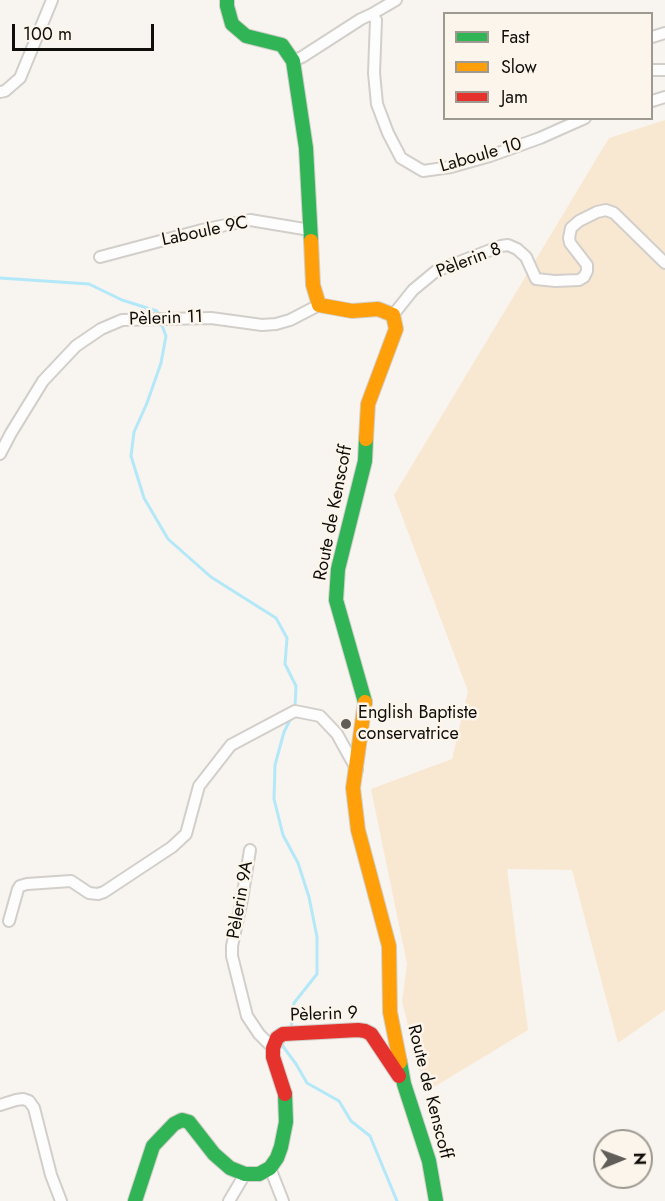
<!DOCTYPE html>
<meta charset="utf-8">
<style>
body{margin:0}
#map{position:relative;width:665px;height:1201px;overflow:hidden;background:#f8f4ef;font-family:Jost,sans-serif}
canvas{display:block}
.legend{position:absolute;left:443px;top:12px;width:210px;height:108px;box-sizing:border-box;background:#fcf5eb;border:2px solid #9e9991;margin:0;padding:8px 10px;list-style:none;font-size:18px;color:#100e0a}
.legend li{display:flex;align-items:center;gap:12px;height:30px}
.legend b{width:30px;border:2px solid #9e9991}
.north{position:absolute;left:593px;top:1129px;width:60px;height:60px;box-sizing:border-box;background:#fcf5eb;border:2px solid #9e9991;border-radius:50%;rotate:89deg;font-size:16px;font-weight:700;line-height:24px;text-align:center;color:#100e0a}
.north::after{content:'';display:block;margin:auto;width:21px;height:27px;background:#615e5a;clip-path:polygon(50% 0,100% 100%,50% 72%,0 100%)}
.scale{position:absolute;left:12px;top:24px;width:142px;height:27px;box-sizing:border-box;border:3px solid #100e0a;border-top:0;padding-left:8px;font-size:18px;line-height:21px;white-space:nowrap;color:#100e0a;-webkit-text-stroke:4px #fcf5eb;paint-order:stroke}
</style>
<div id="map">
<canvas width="665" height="1201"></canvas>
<ul class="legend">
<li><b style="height:8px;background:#30b455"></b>Fast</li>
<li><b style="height:8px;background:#ff9f0a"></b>Slow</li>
<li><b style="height:8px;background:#e5322d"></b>Jam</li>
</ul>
<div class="north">N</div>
<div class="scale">100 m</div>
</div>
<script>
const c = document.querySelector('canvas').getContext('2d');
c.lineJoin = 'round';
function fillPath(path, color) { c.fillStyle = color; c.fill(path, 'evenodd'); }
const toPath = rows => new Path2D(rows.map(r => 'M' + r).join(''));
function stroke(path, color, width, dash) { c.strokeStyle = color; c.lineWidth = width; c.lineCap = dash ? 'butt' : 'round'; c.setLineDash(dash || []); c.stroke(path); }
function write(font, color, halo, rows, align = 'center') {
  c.font = font + ' Jost,sans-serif'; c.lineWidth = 5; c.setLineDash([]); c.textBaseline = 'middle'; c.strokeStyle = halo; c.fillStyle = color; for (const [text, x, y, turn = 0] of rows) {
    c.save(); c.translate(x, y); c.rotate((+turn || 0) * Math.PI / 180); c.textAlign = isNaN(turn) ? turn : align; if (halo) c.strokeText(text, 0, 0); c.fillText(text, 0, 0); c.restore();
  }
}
fillPath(toPath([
 [665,120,665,1010,618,1043,572,870,507,869,528,1030,429,1090,419,1070,402,1001,407,964,371,789,452,759,468,691,394,495,609,138]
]), '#f9e8d1');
stroke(toPath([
 [0,278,89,284,122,300,157,311,159,317],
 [161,323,166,336,161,363,147,403,134,432,131,456,144,498,168,539,211,577,276,618,287,638,285,664,296,686,295,707],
 [291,1029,294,1003,317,974,317,937,309,897,298,863,283,835,274,799,275,765,284,732,292,716],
 [283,1043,282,1045,296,1064,307,1083,339,1101,351,1121,370,1136,397,1201]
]), '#b3e8f9', 3);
const street = toPath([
 [372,14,396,0],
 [652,37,665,33],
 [293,61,302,57,361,19,372,14,376,20,374,73,377,104,388,133,401,158,423,171,451,167,490,156,540,138,585,118],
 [652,70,665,70],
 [0,92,5,91,20,78,52,0],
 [652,101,665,97],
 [100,257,202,230,250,220,310,230],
 [393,315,413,290,436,271,501,246,508,245,517,249,526,257,536,279,555,281,579,280,584,277,587,271,587,265,570,243,569,238,571,228,579,221,597,212,606,210,614,213,665,263],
 [0,454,11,433,43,381,76,346,101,329,122,320,211,318,262,325,276,324,290,320,319,305],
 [250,850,242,899,232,946,232,956,247,1016,259,1034,273,1048],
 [9,921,18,889,20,886,27,884,71,881,89,893,98,894,104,892,172,847,186,834,199,786,231,745,295,711,320,716,337,734,357,770],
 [0,1105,16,1100,23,1099,29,1101,34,1108,51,1175,61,1201],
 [270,1168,283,1201],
 [229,1201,245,1174]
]);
const fast = toPath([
 [227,0,227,6,232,24,246,36,282,45,293,61,306,148,311,241],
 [365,702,336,600,338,569,365,461,366,439],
 [400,1062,404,1084,429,1161,436,1201],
 [135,1201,153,1146,174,1124,182,1120,189,1122,214,1154,230,1168,245,1174,259,1174,270,1168,277,1158,281,1147,286,1122,285,1094]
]);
const slow = toPath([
 [311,241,313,285,319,305,352,311,378,309,393,315,396,329,368,404,366,439],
 [365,702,353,788,358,830,389,946,390,1012,400,1062]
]);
const jam = toPath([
 [285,1094,273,1057,273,1048,277,1038,283,1034,358,1030,365,1031,371,1034,399,1076]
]);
stroke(street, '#d2cfcb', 14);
stroke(fast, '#d2cfcb', 16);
stroke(slow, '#d2cfcb', 16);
stroke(jam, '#d2cfcb', 16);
stroke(street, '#fefdfd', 10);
stroke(fast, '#30b455', 14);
stroke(slow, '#ff9f0a', 14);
stroke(jam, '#e5322d', 14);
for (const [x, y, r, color] of [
 [346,724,6,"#615e5a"]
]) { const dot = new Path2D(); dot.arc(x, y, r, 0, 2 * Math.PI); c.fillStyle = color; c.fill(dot); stroke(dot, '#fcf5eb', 2); }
write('18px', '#100e0a', '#fcf5eb', [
 ["Laboule 10",481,156,-16],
 ["Laboule 9C",205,232,-12],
 ["Pèlerin 8",469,261,-21],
 ["Pèlerin 11",166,319,-2],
 ["Route de Kenscoff",334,513,-79],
 ["Pèlerin 9A",241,900,-80],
 ["Pèlerin 9",324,1015,-2],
 ["Route de Kenscoff",429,1092,76]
]);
write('18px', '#100e0a', '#fcf5eb', [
 ["English Baptiste",358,714],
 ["conservatrice",358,735]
], 'left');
</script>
